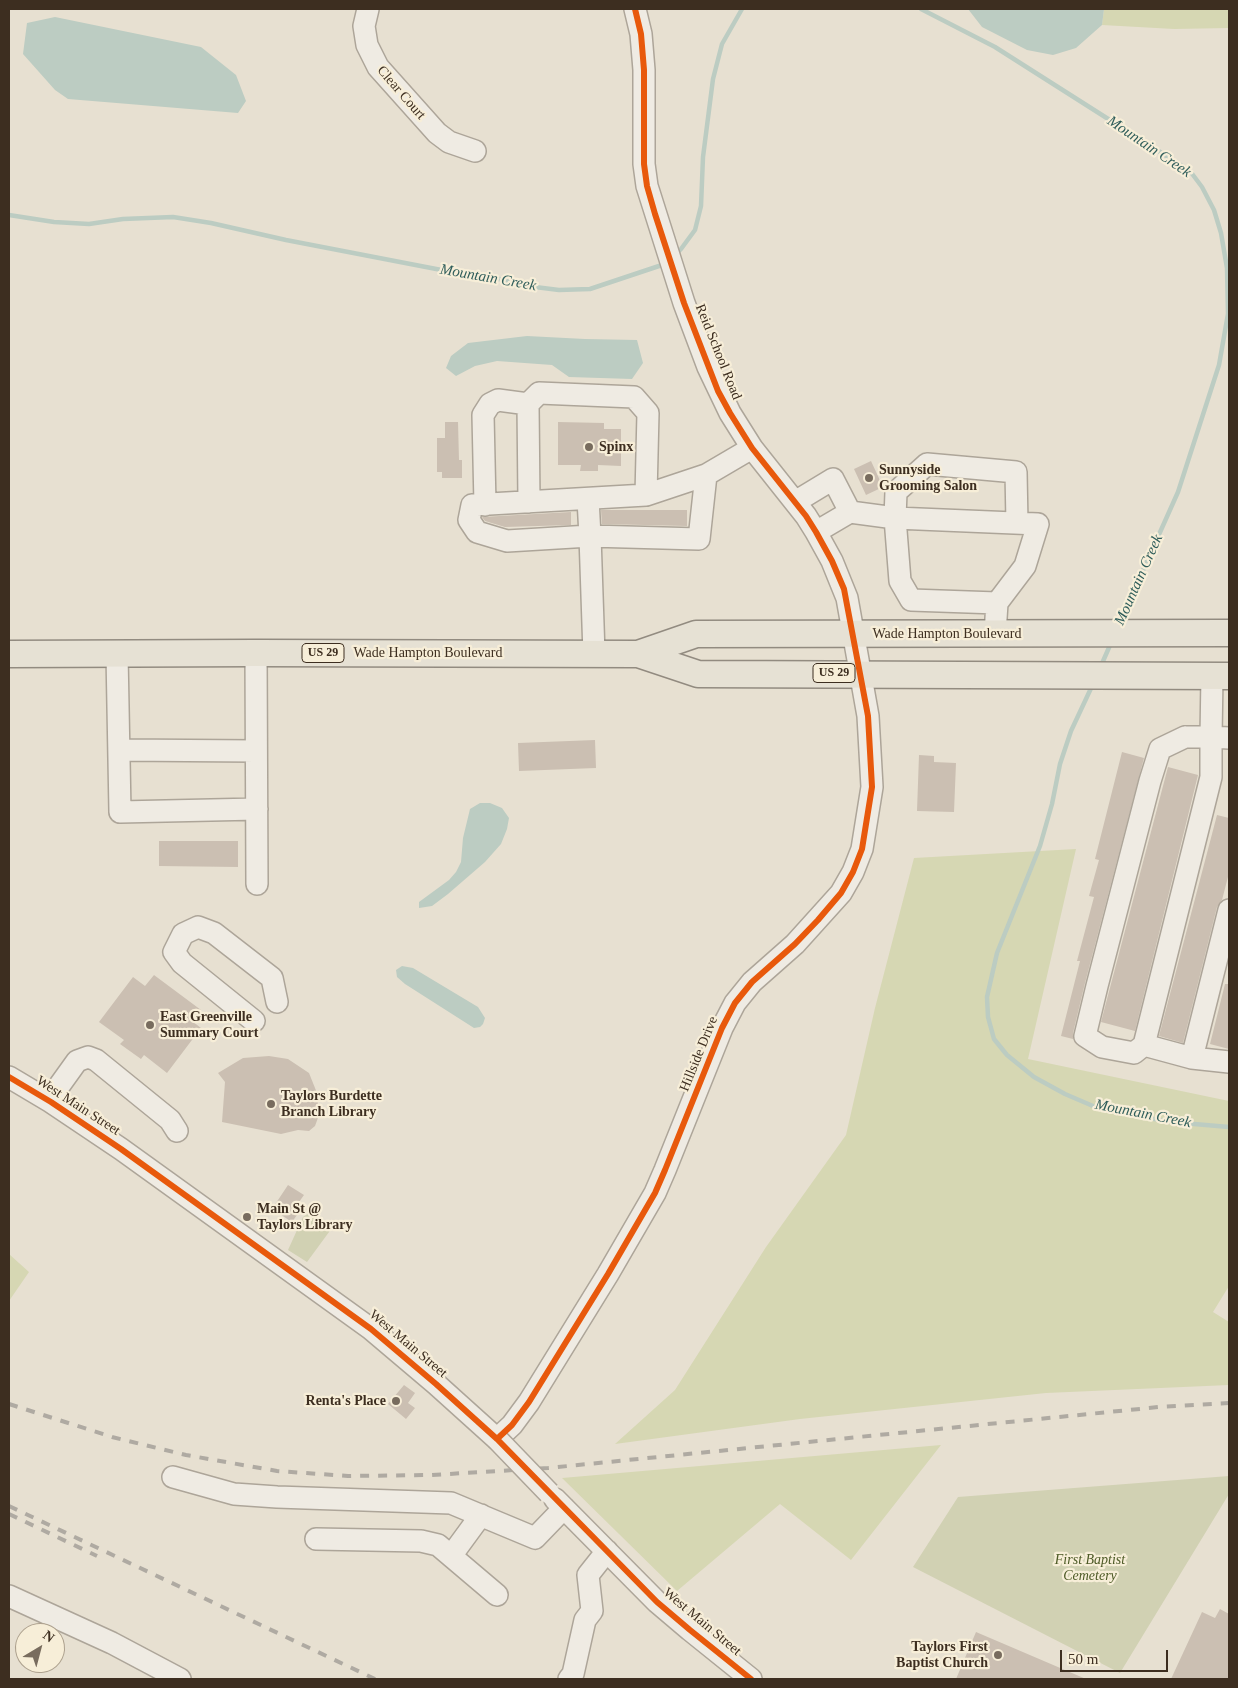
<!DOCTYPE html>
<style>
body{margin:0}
#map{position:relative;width:1238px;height:1688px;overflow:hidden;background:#e7e0d1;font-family:Georgia,serif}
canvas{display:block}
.frame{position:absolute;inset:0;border:10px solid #3d2e20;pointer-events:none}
.north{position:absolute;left:15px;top:1623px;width:50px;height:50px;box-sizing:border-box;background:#f7eed8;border:1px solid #ada18e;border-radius:50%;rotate:37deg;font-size:14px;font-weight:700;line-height:20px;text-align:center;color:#3d2e20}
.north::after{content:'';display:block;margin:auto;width:18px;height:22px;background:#786c5e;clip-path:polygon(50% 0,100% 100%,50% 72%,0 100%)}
.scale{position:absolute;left:1060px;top:1650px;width:108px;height:22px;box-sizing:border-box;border:2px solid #3d2e20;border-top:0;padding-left:6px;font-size:15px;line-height:18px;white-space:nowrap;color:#3d2e20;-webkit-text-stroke:4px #f7eed8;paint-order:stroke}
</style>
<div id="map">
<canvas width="1238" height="1688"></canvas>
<div class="frame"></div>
<div class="north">N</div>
<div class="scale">50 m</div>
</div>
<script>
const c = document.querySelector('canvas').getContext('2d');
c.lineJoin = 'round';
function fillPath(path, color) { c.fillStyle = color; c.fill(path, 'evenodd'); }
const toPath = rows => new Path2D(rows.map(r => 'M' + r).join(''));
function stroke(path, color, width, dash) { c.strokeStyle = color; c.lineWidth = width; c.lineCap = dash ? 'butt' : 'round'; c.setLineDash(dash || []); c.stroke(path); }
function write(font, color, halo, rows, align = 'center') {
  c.font = font + ' Georgia,serif'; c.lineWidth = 4.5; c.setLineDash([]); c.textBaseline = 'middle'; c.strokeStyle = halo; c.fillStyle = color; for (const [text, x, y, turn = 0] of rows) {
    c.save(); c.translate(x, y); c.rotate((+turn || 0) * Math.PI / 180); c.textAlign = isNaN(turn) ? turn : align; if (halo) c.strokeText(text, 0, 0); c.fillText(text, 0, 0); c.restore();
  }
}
fillPath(toPath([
 [1104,9,1229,9,1229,28,1174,29,1102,25],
 [1076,849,1028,1059,1229,1101,1229,1286,1213,1312,1229,1322,1229,1385,1046,1393,800,1419,615,1444,675,1390,766,1247,846,1135,875,1008,914,858],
 [9,1254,29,1272,9,1301],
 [941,1445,851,1560,780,1504,677,1591,562,1478]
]), '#d6d7b3');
fillPath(toPath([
 [311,1212,332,1228,307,1262,288,1250,303,1217],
 [1229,1476,1229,1494,1120,1673,913,1567,958,1497]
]), '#d1d1b3');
fillPath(toPath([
 [968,9,1104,9,1102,25,1076,48,1053,55,1027,50,982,27],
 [55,17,201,47,236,75,246,101,238,113,68,99,55,90,23,54,27,23],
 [527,336,585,339,637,340,643,363,632,379,569,377,552,365,497,361,475,366,456,376,446,368,451,356,468,343],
 [480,803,490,803,502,808,509,818,507,829,501,844,485,862,448,894,432,906,419,908,419,902,449,880,456,872,461,862,463,838,470,809],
 [402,966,413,968,478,1007,485,1018,483,1024,480,1027,474,1028,405,984,397,977,396,970]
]), '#bcccc2');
stroke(toPath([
 [921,9,995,47,1190,171,1202,187,1214,210,1221,233,1227,268,1228,314,1219,365,1178,492,1119,624],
 [9,215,54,222,89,224,123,219,173,217,211,223,286,240,457,273,486,275,519,285,559,290,590,289,665,264],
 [676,254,681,249,695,230,701,206,703,157,713,79,722,44,742,9],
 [1100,668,1111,643],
 [1093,684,1071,731,1060,764,1052,804,1040,846,997,953,987,997,988,1017,994,1039,1007,1055,1034,1077,1065,1094,1100,1109,1171,1122,1229,1127]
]), '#bcccc2', 4.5);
fillPath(toPath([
 [445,422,458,422,459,460,462,460,462,478,442,478,442,472,437,472,437,438,445,438],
 [558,422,604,423,604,429,621,429,621,466,598,465,598,471,580,471,581,465,558,465],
 [871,461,883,487,866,495,854,469],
 [601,510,687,510,687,526,602,524],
 [571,512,571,525,505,527,485,521,482,517],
 [595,740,596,768,519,771,518,743],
 [1122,752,1144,758,1085,983,1073,1033,1073,1039,1061,1036,1080,961,1077,961,1094,897,1089,896,1099,860,1095,859],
 [919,755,934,756,934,762,956,763,954,812,917,811],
 [1168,767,1198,775,1135,1031,1101,1022],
 [1217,815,1229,818,1229,873,1222,900,1217,907,1183,1043,1159,1036],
 [159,841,238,841,238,867,159,866],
 [154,975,201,1010,192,1021,201,1028,167,1073,144,1055,141,1059,120,1044,124,1040,99,1022,133,977,145,986],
 [1225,984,1229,984,1229,1049,1210,1044],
 [269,1056,288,1059,309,1073,317,1093,319,1115,315,1126,309,1131,298,1130,281,1134,222,1122,225,1082,218,1073,243,1058],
 [288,1185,304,1195,299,1202,304,1205,292,1222,272,1209],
 [404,1385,415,1393,408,1403,415,1408,406,1419,388,1404],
 [1220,1609,1229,1614,1229,1679,1171,1679,1202,1612,1215,1618],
 [976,1632,1086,1679,956,1679]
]), '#cbbfb2');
const minor = toPath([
 [368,9,364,26,367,45,378,67,437,133,449,142,475,151],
 [588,499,590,536,507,541,477,532,469,520,472,505,646,495,706,475],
 [529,502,528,404,539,393,634,397,648,413,646,495],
 [795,502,833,479,850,512,816,532],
 [485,505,483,415,490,404,498,400,528,404],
 [850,512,895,518,1038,524,1025,566,997,603,995,634],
 [997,603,911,600,900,581,895,518,896,492,927,464,1016,472,1017,523],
 [256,653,257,884],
 [117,654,120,812,257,809],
 [594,654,590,536,699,539,706,475,752,448],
 [1212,676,1211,737,1229,738],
 [1185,737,1211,737,1211,777,1144,1045,1134,1053,1102,1047,1085,1036,1097,986,1150,781,1160,749,1185,737],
 [119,750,256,751],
 [254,1021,182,963,174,952,183,934,198,927,214,933,272,978,277,1002],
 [1144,1045,1192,1058,1229,910],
 [1192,1058,1229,1062],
 [9,1077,51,1102,121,1149,371,1329,436,1384,497,1439,512,1425,529,1402,608,1274,655,1193,665,1170,722,1028,735,1003,752,982,795,944,841,893,853,872,862,849,872,787,868,716,847,598,832,561,816,532,806,516,752,448,730,413,708,367,684,303,647,186,644,164,644,70,641,34,635,9],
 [49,1100,77,1061,88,1057,96,1060,170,1120,177,1131],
 [173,1477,234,1494,277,1497,451,1503,535,1538,564,1508],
 [555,1499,657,1602,690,1630,751,1679],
 [316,1539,421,1541,438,1545,497,1595],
 [451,1556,481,1515],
 [9,1596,112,1643,180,1679],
 [569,1679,573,1674,585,1620,592,1611,588,1575,607,1551]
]);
const major = toPath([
 [9,654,256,653,638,654,698,674,1229,676],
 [638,654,696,634,1229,633]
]);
stroke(minor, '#ada599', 24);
stroke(major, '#928b80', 29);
stroke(minor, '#efebe3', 21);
stroke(major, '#e6e1d4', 26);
stroke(toPath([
 [9,1404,112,1437,186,1455,277,1471,348,1476,432,1475,548,1468,1159,1407,1229,1403],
 [9,1506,375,1679],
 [9,1514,97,1556]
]), '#afaaa2', 4, [9, 9]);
const minorBridge = toPath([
 [497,1439,549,1493]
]);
stroke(minorBridge, '#ada599', 24, []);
stroke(minorBridge, '#efebe3', 21);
stroke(toPath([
 [9,1077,51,1102,121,1149,371,1329,436,1384,497,1439,657,1602,690,1630,751,1679],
 [497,1439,512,1425,529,1402,608,1274,655,1193,665,1170,722,1028,735,1003,752,982,795,944,818,920,841,893,853,872,862,849,872,787,868,716,844,589,832,561,816,532,806,516,752,448,730,413,718,391,684,303,655,214,647,186,644,164,644,70,641,34,635,9]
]), '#e8590c', 6);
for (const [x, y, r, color] of [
 [589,447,5,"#786c5e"],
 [869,478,5,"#786c5e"],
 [150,1025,5,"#786c5e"],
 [271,1104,5,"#786c5e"],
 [247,1217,5,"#786c5e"],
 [396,1401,5,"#786c5e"],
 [998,1655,5,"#786c5e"]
]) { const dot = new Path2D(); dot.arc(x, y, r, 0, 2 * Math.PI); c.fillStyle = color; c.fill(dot); stroke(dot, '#f7eed8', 2); }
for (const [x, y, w] of [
 [323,653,42],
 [834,673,42]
]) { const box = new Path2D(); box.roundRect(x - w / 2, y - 9.5, w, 19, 4); c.fillStyle = '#f7eed8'; c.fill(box); stroke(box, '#3d2e20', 1); }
write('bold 12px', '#3d2e20', null, [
 ["US 29",323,653],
 ["US 29",834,673]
]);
write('14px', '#3d2e20', '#f7eed8', [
 ["Clear Court",401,93,49],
 ["Reid School Road",718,352,68],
 ["Wade Hampton Boulevard",947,634],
 ["Wade Hampton Boulevard",428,653],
 ["Hillside Drive",699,1054,-68],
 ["West Main Street",78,1106,33],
 ["West Main Street",408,1344,40],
 ["West Main Street",702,1622,40]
]);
write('bold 14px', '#3d2e20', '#f7eed8', [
 ["Spinx",599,447],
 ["Sunnyside",879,470],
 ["Grooming Salon",879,486],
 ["East Greenville",160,1017],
 ["Summary Court",160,1033],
 ["Taylors Burdette",281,1096],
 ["Branch Library",281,1112],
 ["Main St @",257,1209],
 ["Taylors Library",257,1225],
 ["Renta's Place",386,1401,"right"],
 ["Taylors First",988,1647,"right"],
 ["Baptist Church",988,1663,"right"]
], 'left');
write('italic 14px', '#4d5a26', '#f7eed8', [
 ["First Baptist",1090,1560],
 ["Cemetery",1090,1576]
]);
write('italic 15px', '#2f5d5a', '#f7eed8', [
 ["Mountain Creek",1149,147,34],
 ["Mountain Creek",488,278,10],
 ["Mountain Creek",1139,580,-66],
 ["Mountain Creek",1143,1114,11]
]);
</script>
